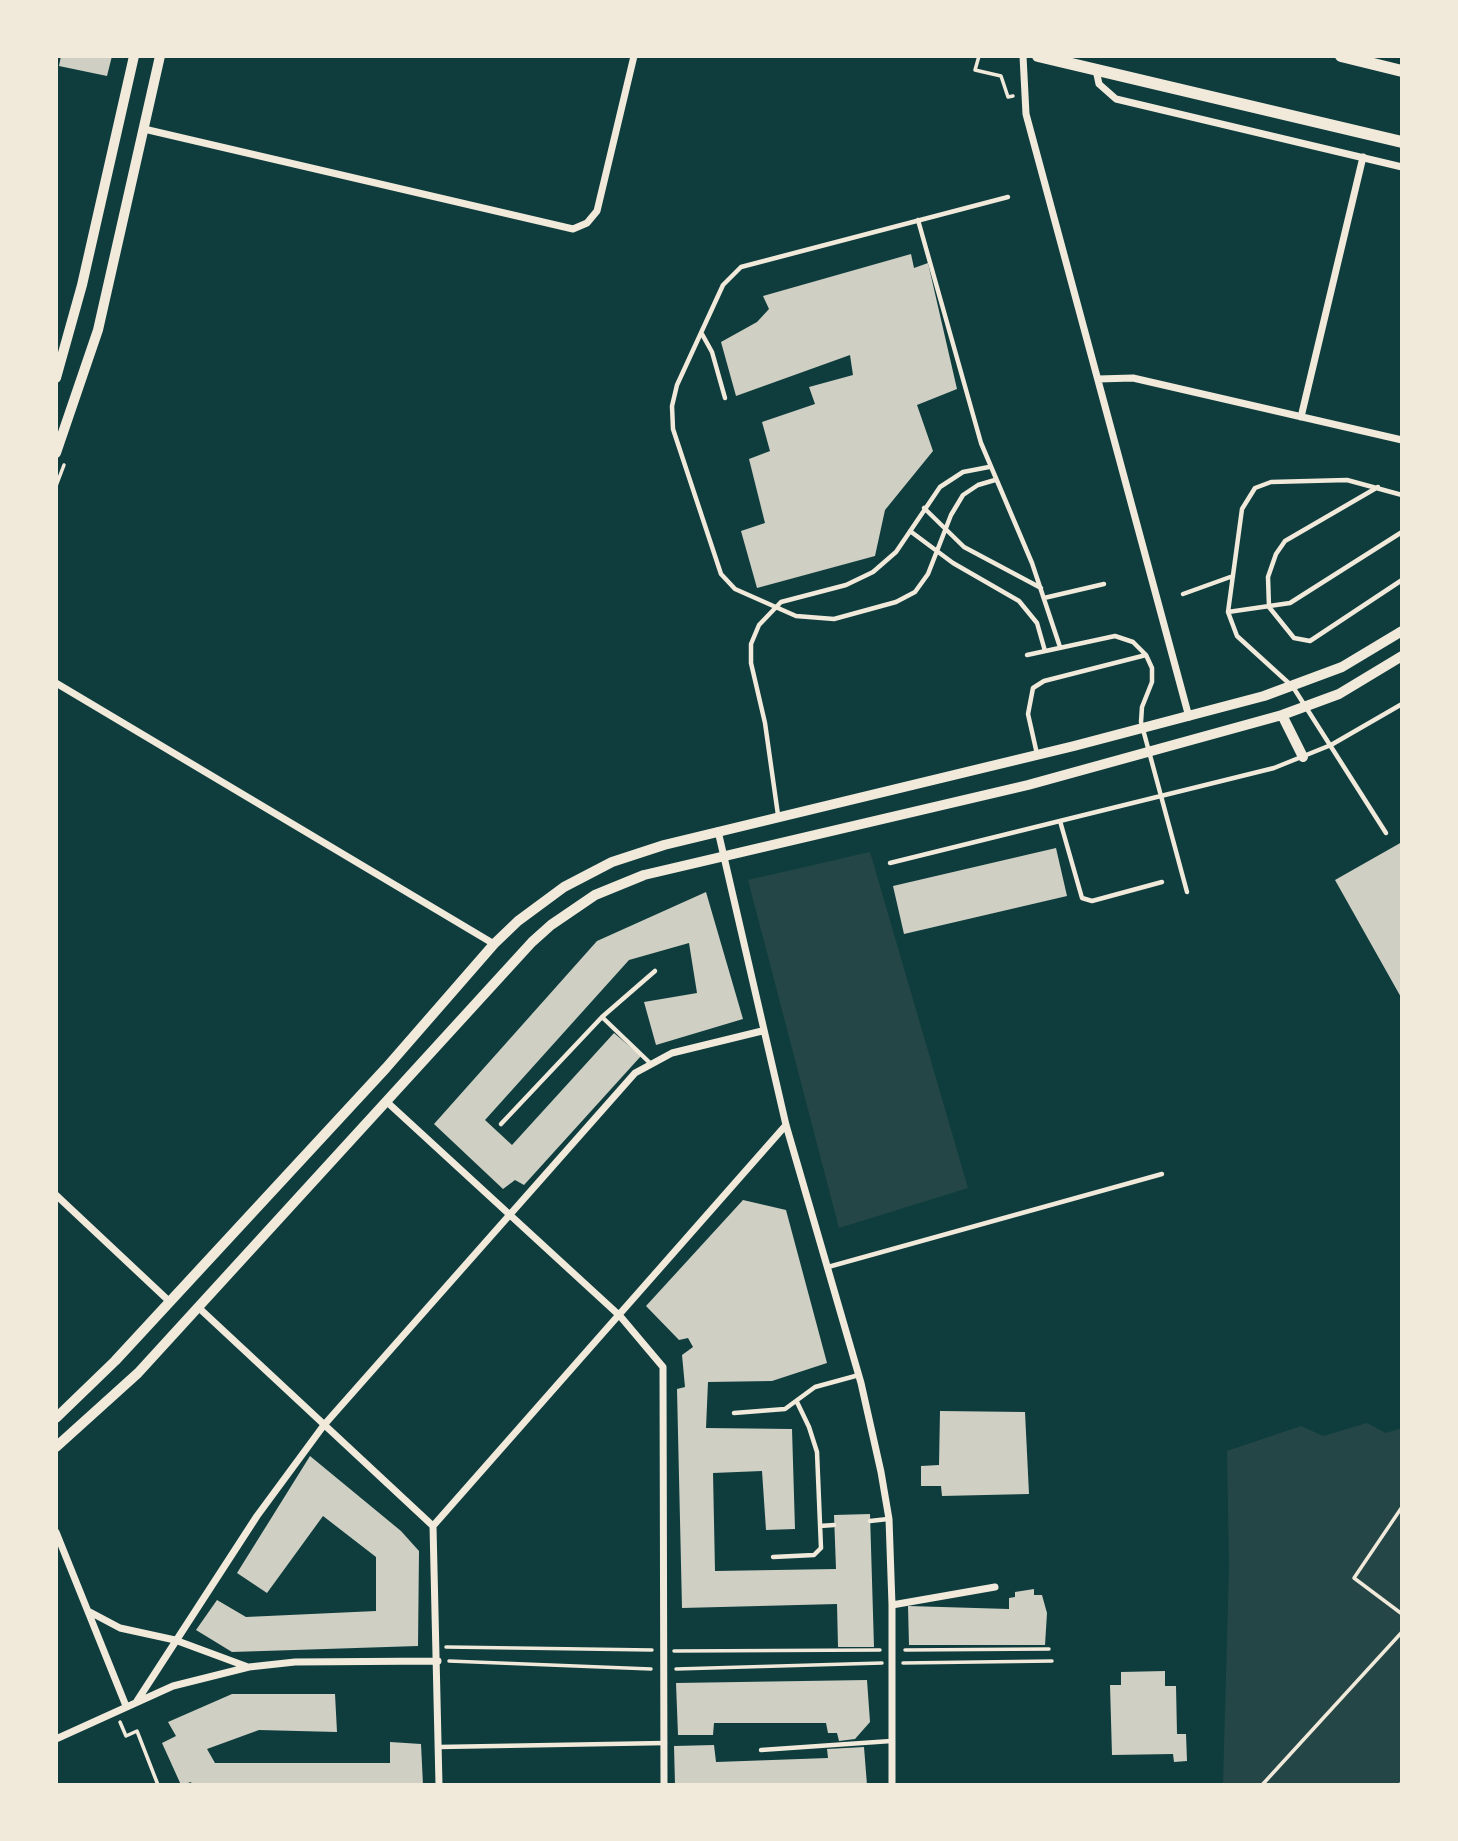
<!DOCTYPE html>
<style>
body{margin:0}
#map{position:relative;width:1458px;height:1841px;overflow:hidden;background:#0f3d3e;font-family:Figtree,sans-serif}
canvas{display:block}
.frame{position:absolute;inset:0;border:58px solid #f1e9da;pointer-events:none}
</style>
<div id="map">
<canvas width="1458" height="1841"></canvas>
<div class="frame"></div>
</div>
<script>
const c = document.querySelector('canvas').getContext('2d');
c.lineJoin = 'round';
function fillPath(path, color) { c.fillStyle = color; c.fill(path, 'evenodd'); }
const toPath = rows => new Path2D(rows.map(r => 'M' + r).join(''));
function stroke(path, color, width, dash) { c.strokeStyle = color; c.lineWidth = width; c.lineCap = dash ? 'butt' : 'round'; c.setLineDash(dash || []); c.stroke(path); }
fillPath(toPath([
 [870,852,968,1188,839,1228,748,880],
 [1367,1423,1386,1433,1402,1428,1402,1785,1223,1785,1229,1566,1227,1451,1301,1426,1323,1436]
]), '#244646');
fillPath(toPath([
 [61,56,112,56,107,76,59,66],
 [911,254,914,268,928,263,957,389,917,405,933,451,885,510,875,556,757,588,741,531,765,523,749,459,770,451,762,422,815,404,809,387,853,375,850,355,736,396,721,342,757,322,769,309,763,296],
 [1402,842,1402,999,1335,880],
 [1056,848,1067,896,904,934,893,886],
 [706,892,743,1019,656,1045,644,1002,697,993,689,943,629,960,485,1120,512,1145,614,1033,641,1056,524,1185,515,1180,503,1189,434,1124,597,941],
 [743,1200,786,1210,827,1363,772,1381,708,1382,706,1428,792,1429,795,1529,766,1530,762,1471,713,1473,715,1571,836,1569,834,1515,870,1514,874,1647,838,1647,837,1604,682,1608,677,1389,685,1387,682,1355,693,1347,688,1338,679,1340,646,1306],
 [940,1411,1025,1412,1029,1494,942,1496,941,1486,921,1486,921,1466,939,1465],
 [310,1456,401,1531,419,1551,418,1646,232,1652,196,1630,217,1600,246,1617,376,1611,376,1557,323,1516,267,1593,237,1573],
 [1034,1589,1034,1595,1042,1595,1047,1613,1045,1645,909,1645,908,1606,1009,1609,1009,1598,1015,1597,1015,1592],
 [1165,1671,1165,1686,1176,1686,1177,1734,1186,1734,1187,1761,1174,1762,1173,1754,1112,1755,1110,1685,1121,1685,1121,1672],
 [867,1680,870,1722,855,1739,839,1741,837,1733,828,1733,826,1723,714,1723,713,1735,678,1735,676,1683],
 [232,1694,335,1694,337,1732,259,1730,207,1749,215,1763,390,1763,390,1742,421,1744,423,1785,192,1785,191,1782,181,1785,162,1743,176,1736,168,1722],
 [714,1745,716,1762,828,1758,827,1749,864,1747,867,1785,675,1785,674,1746]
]), '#cfcfc3');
stroke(toPath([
 [979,56,975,70,1001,76,1008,97,1013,96],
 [56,486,64,465],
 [1402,1507,1354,1578,1402,1614],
 [446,1647,652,1650],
 [905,1650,1049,1649],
 [674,1651,880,1650],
 [449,1661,651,1669],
 [903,1663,1052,1661],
 [676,1669,882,1663],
 [120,1722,126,1736,137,1731,158,1785],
 [1262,1785,1402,1632],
 [1400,1785,1402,1782]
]), '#f1e9da', 3.5);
stroke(toPath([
 [918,220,981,443,1032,563,1060,647],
 [702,334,712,352,725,398],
 [995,480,978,485,963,495,951,515,928,574,915,592,896,602,834,619,796,616,735,589,721,574,673,429,672,406,677,385,723,285,741,267,1008,197],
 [1378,487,1285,541,1276,554,1268,577,1269,607,1294,638,1310,641,1402,580],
 [924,508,964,547,1041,588],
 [910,531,953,563,1019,601,1037,623,1045,651],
 [1183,594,1233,576],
 [1044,598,1104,584],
 [1228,612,1290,603,1402,532],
 [1027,655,1115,636,1133,642,1146,655,1152,668,1152,682,1142,707,1141,722,1187,892],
 [1037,754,1028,714,1033,688,1044,681,1146,655],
 [778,815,765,723,751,663,751,644,759,625,781,602,846,585,873,572,896,552,940,487,963,472,989,467],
 [1060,821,1082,898,1092,901,1162,882],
 [1386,833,1293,687,1237,636,1228,612,1242,509,1255,488,1271,482,1347,480,1402,495],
 [890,863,1274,768,1331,745,1402,704],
 [602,1017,655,971],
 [501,1124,602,1017,650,1063],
 [828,1267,1162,1174],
 [734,1413,785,1409,815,1387,859,1375],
 [870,1521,888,1519],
 [820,1526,834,1525],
 [773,1557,814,1555,821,1548,817,1452,809,1427,797,1402],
 [439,1747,665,1743],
 [761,1750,891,1741]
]), '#f1e9da', 4.5);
stroke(toPath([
 [1023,56,1026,114,1189,717],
 [1096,70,1099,84,1116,99,1402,167],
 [144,129,573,229,587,223,597,211,634,56],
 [1098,379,1133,378,1402,440],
 [1301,417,1363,157],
 [56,683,494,944],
 [718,831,786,1125,861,1383,881,1472,889,1519,892,1605,892,1785],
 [387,1102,620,1316,663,1367,664,1785],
 [56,1195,170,1302],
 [199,1308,433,1526],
 [56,1532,126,1706],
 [892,1605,995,1587],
 [88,1611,120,1628,175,1640,248,1667],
 [137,1701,257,1516,324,1425,635,1073,672,1053,762,1031],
 [56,1739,173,1686,249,1667,295,1662,438,1661],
 [439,1785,433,1526,786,1125]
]), '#f1e9da', 7);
stroke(toPath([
 [56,378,82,285,134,56],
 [56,453,98,330,160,56],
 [1282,715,1303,757],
 [56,1418,115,1361,386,1068,494,944,518,921,564,887,612,862,664,845,1074,746,1264,696,1342,667,1402,631],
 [56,1447,138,1373,532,942,551,925,595,895,644,875,1028,785,1282,715,1339,694,1402,656]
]), '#f1e9da', 10);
stroke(toPath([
 [1038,56,1402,142],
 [1341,56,1402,71]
]), '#f1e9da', 12);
</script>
